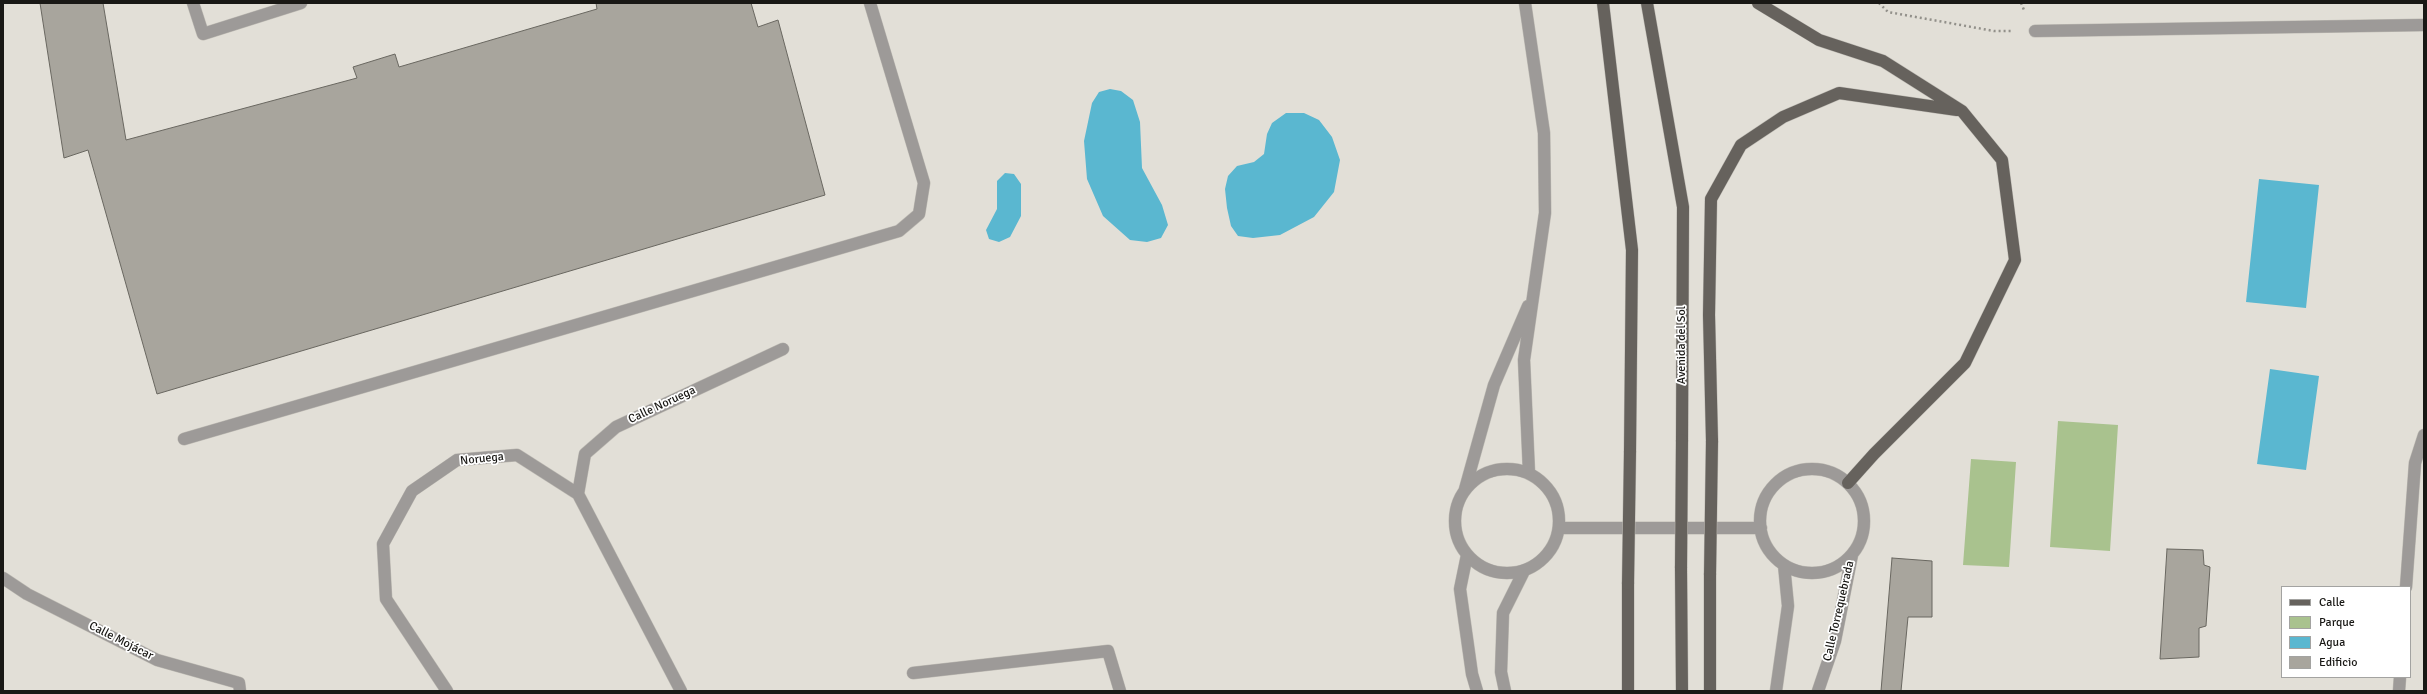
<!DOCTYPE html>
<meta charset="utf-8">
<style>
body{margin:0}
#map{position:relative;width:2427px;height:694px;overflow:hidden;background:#e2dfd7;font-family:Signika,sans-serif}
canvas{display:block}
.frame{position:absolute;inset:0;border:4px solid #191815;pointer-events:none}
.legend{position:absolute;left:2281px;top:586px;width:130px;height:92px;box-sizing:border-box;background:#fff;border:1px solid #a3a3a1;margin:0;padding:5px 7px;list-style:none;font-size:12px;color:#191815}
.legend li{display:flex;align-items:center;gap:8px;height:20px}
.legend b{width:20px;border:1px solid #a3a3a1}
</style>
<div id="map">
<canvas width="2427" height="694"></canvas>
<div class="frame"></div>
<ul class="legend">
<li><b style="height:5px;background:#66625d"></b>Calle</li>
<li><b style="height:11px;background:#a9c28e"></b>Parque</li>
<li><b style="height:11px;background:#5ab7d0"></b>Agua</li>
<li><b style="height:11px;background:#a8a59d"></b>Edificio</li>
</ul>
</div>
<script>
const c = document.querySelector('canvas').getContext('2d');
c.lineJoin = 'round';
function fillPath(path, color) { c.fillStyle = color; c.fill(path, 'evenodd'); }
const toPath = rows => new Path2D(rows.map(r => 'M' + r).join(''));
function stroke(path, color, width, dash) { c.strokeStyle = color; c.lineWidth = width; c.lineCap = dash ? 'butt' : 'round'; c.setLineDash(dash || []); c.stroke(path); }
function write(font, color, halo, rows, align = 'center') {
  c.font = font + ' Signika,sans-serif'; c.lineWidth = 3.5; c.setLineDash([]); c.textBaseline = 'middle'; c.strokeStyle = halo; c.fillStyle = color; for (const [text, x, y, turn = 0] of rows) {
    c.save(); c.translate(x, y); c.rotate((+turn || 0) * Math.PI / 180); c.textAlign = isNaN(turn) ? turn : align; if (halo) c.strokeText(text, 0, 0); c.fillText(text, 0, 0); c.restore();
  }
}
fillPath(toPath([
 [2058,421,2118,425,2110,551,2050,547],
 [1971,459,2016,462,2009,567,1963,565]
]), '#a9c28e');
fillPath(toPath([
 [1110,89,1121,91,1133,100,1140,122,1142,168,1162,205,1168,225,1161,238,1147,242,1130,240,1103,216,1087,179,1084,141,1092,103,1099,92],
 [1286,113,1304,113,1319,120,1332,137,1340,160,1334,192,1314,217,1280,235,1253,238,1238,236,1231,226,1227,208,1225,189,1228,176,1237,166,1254,162,1264,154,1267,134,1272,123],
 [1005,173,1014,174,1021,184,1021,216,1010,237,999,242,989,239,986,230,997,209,997,181],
 [2259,179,2319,185,2306,308,2246,302],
 [2270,369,2319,376,2306,470,2257,464]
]), '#5ab7d0');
const building = toPath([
 [40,3,103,3,126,140,357,78,353,67,395,54,399,67,597,9,596,3,751,3,758,27,778,20,825,195,157,394,88,150,64,158,40,3],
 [2167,549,2203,550,2204,565,2210,567,2206,626,2199,628,2199,657,2160,659,2167,549],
 [1892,558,1932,561,1932,617,1908,617,1901,691,1881,691,1892,558]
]);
fillPath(building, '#a8a59d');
stroke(building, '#696760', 1);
const lane = toPath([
 [913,673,1108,651,1120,691]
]);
const street = toPath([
 [193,3,203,34,301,3],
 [1525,3,1544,133,1545,213,1524,360,1529,473],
 [2035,31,2424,25],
 [184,439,899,231,919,214,924,183,870,3],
 '1455 521a52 52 0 1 1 104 0a52 52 0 1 1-104 0Z',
 '1760 521a52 52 0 1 1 104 0a52 52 0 1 1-104 0Z',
 [1465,489,1494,385,1528,306],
 [578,494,585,454,616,427,783,349],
 [1560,528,1761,528],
 [1467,555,1460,589,1472,674,1477,691],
 [3,578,27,594,157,660,239,683,240,691],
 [2406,587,2415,463,2424,435],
 [447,691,386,599,383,544,412,491,457,460,517,455,578,494,681,691],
 [1505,691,1501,672,1503,613,1524,571],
 [1776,691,1788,606,1784,565],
 [1818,691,1835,641,1852,555],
 [2399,691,2400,677]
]);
const primary = toPath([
 [1603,3,1632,250,1630,451],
 [1647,3,1683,207,1682,440],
 [1758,3,1819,40,1883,61,1962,111,2002,160,2015,260,1965,363,1874,454,1848,483],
 [1712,441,1709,315,1711,199,1741,145,1783,117,1839,93,1957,110],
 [1681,568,1682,691],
 [1710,575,1710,691],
 [1628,691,1628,584]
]);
stroke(lane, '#bebbb4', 13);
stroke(street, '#bebbb4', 13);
stroke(primary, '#bebbb4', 13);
stroke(toPath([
 [1879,3,1888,12,1994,31,2011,31],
 [2021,3,2024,10]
]), '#92908a', 2.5, [2, 3]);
stroke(lane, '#9d9a98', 12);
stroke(street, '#9d9a98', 12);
stroke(primary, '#66625d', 12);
const primaryBridge = toPath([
 [1681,568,1682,440],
 [1710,575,1712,441],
 [1628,584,1630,451]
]);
stroke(primaryBridge, '#bebbb4', 13, []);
stroke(primaryBridge, '#66625d', 12);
write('12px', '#191815', '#fff', [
 ["Avenida del Sol",1682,345,-90],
 ["Calle Noruega",662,405,-25],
 ["Noruega",482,459,-6],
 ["Calle Torrequebrada",1839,611,-77],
 ["Calle Mojácar",121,641,27]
]);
</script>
